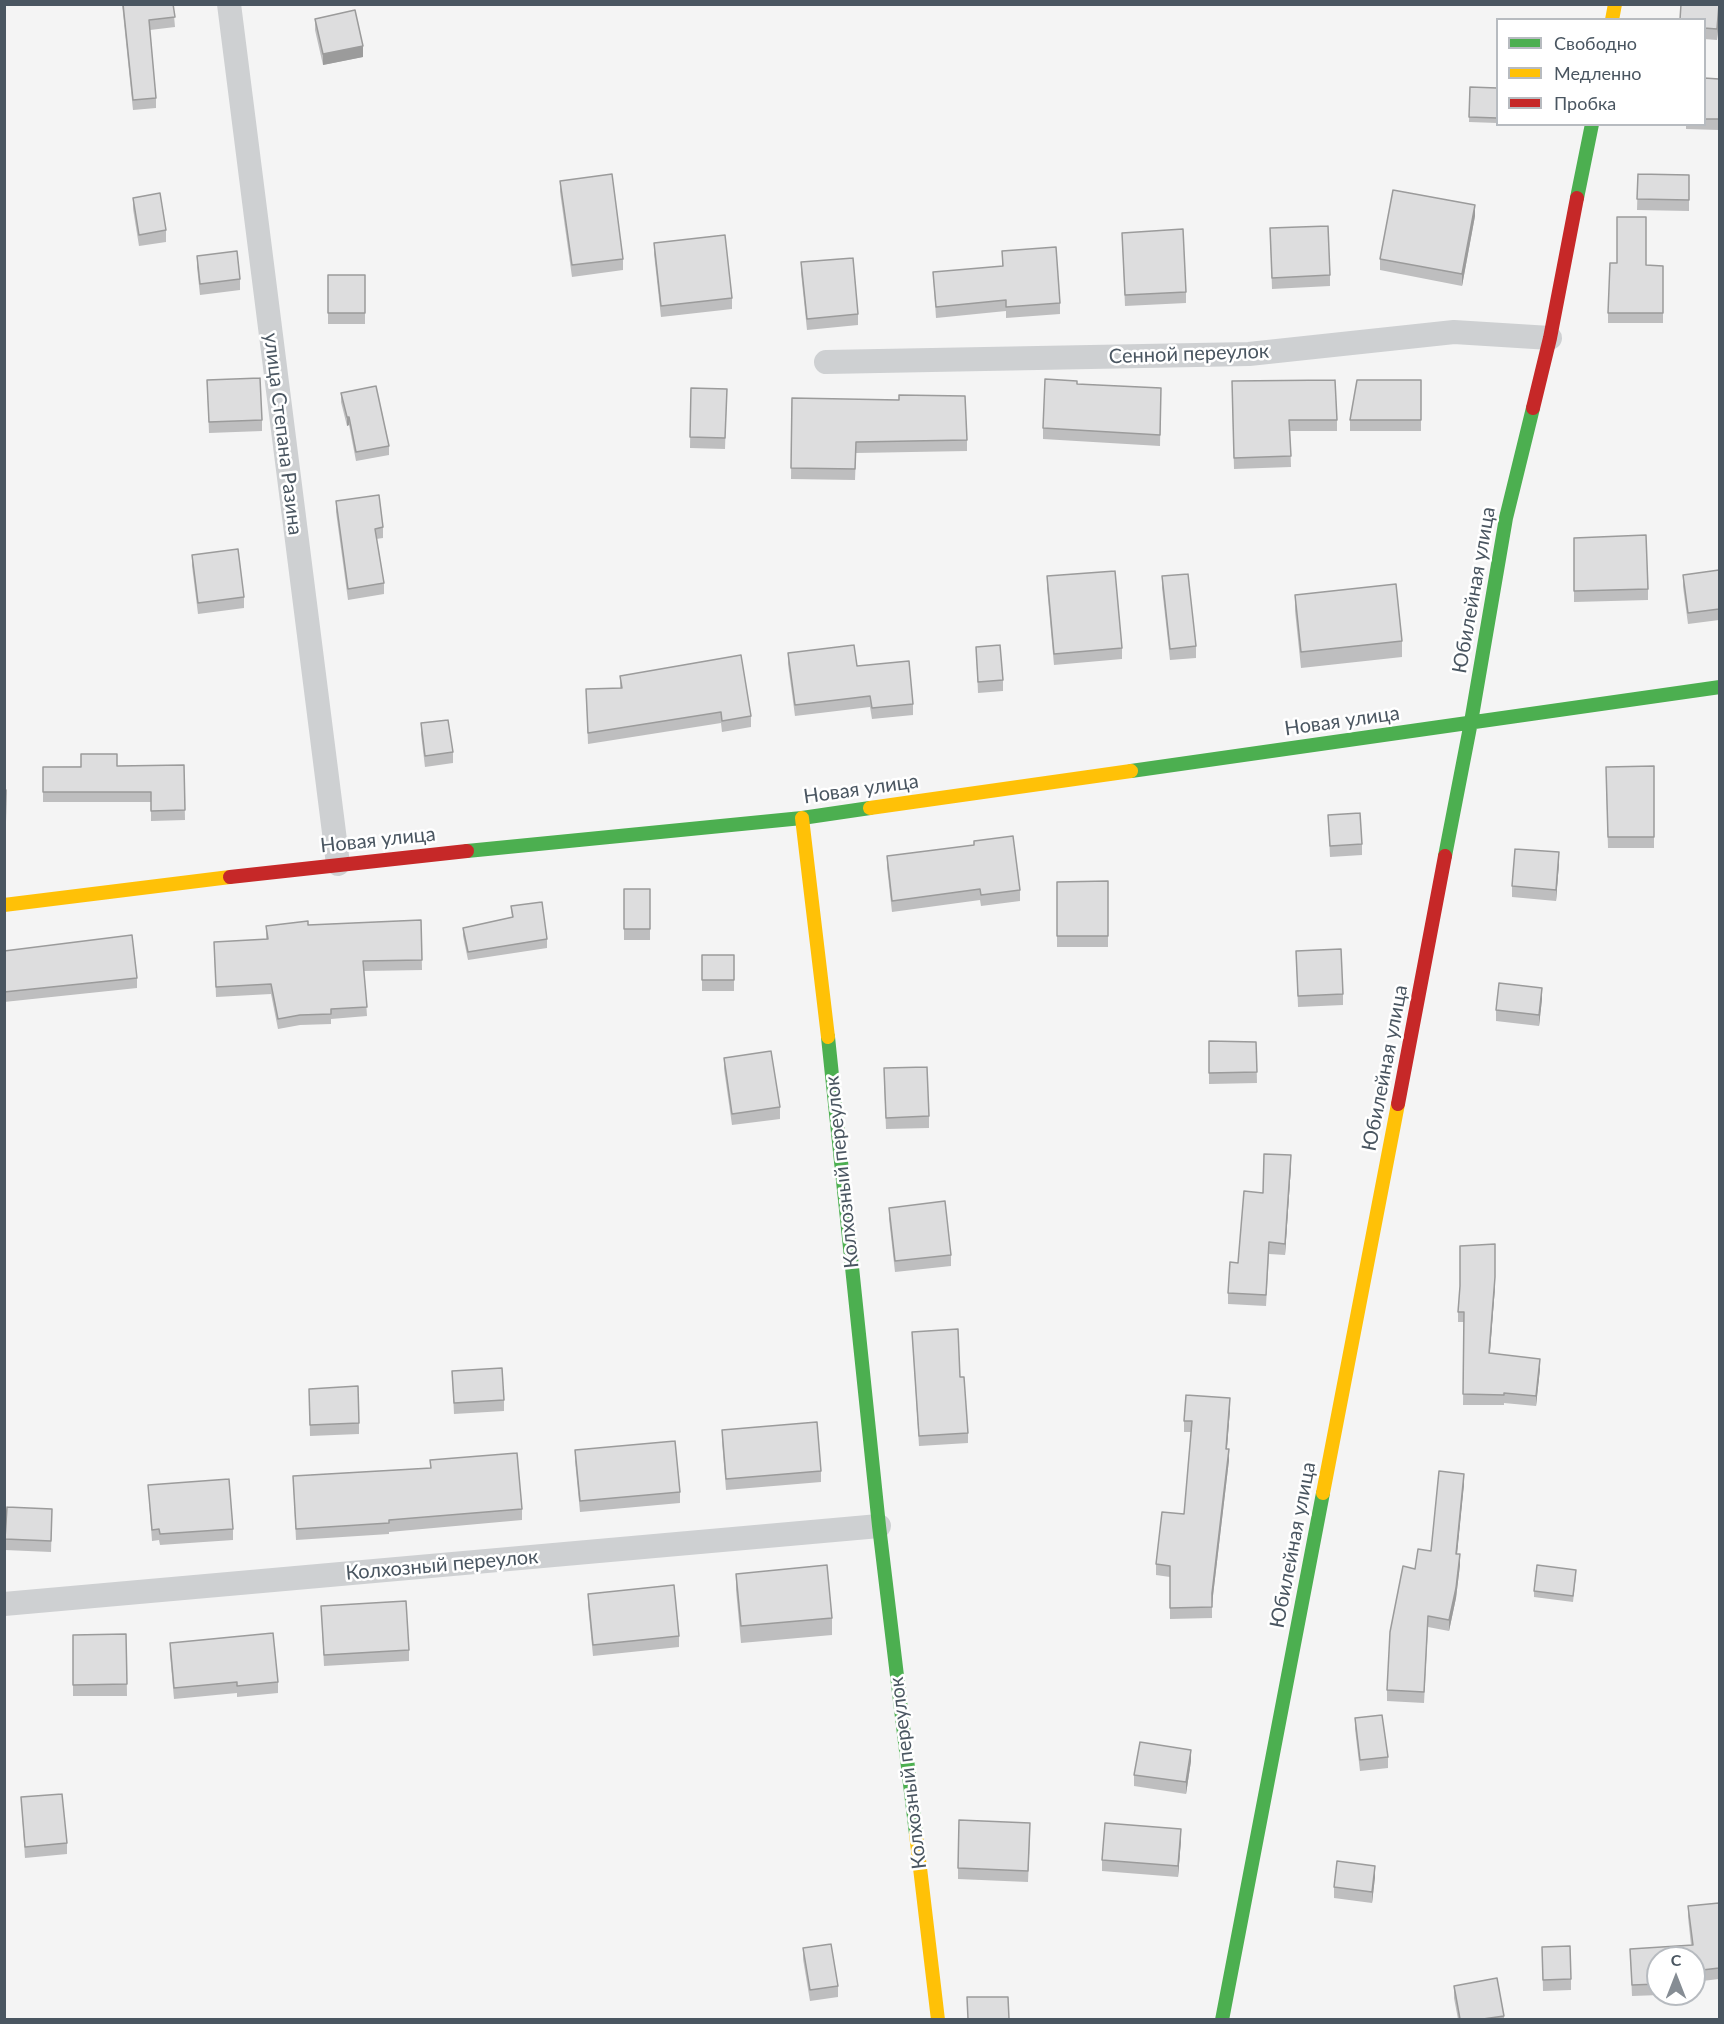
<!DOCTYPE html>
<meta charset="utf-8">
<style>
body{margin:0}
#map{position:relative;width:1724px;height:2024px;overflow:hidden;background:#f4f4f4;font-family:Lato,sans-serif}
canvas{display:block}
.frame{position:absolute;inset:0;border:6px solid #4a5661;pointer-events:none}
.legend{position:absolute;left:1496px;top:18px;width:210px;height:108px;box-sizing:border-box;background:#fff;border:2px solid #b7bbc0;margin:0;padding:8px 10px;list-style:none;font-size:18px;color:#4a5661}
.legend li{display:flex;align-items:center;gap:12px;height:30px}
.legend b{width:30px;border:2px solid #b7bbc0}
.north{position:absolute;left:1646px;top:1946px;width:60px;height:60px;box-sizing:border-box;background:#fff;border:2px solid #b7bbc0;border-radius:50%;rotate:0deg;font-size:16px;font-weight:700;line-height:24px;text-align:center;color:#4a5661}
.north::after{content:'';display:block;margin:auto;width:21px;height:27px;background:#868d94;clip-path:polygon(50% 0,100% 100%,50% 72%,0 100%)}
</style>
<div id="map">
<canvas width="1724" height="2024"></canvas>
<div class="frame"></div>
<ul class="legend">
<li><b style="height:8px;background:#4caf50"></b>Свободно</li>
<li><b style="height:8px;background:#ffc107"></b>Медленно</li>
<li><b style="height:8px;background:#c62828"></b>Пробка</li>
</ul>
<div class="north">С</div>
</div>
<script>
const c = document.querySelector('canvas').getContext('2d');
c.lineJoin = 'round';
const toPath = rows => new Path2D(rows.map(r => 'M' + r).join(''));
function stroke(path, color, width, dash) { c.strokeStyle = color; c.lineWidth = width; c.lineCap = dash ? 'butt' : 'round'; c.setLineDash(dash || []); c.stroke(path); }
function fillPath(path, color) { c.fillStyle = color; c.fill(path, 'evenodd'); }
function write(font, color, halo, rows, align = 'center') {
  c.font = font + ' Lato,sans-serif'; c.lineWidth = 5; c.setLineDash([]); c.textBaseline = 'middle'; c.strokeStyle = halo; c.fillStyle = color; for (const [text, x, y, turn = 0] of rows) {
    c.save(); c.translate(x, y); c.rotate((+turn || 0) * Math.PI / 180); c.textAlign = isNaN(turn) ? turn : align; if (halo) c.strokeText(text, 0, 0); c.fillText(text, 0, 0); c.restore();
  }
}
stroke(toPath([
 [229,4,338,864],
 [826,362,1249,354,1454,332,1550,338],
 [4,1604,879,1526]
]), '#ced0d2', 24);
stroke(toPath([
 [1577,198,1592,124],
 [1131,771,1720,687],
 [467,851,802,818,870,808],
 [1445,856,1471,722,1506,518,1533,408],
 [828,1037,879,1526,916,1834],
 [1222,2020,1323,1493]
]), '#4caf50', 14);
stroke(toPath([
 [1612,20,1615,4],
 [870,808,1131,771],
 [802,818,828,1037],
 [4,905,230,877],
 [1323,1493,1398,1104],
 [916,1834,938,2020]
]), '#ffc107', 14);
stroke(toPath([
 [1533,408,1550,338,1577,198],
 [230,877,467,851],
 [1398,1104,1445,856]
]), '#c62828', 14);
fillPath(toPath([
 [122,4,173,4,175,27,150,30,156,98,156,108,133,110],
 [1719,14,1717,40,1704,39,1704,20],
 [315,19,363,57,323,65,315,30],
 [1704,78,1719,79,1719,130,1686,129,1686,124,1704,124],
 [1470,87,1497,88,1497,123,1469,122],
 [1638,174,1689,175,1689,211,1637,210],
 [560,181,623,259,623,270,572,277,560,192],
 [133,198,166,230,166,242,139,246,133,209],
 [1475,216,1462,286,1380,270,1380,259],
 [1270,228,1330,275,1330,286,1272,289],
 [1122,233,1186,292,1186,303,1125,306],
 [654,243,732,298,732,309,661,317,654,254],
 [1002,251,1060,303,1060,314,1006,318,1006,311,936,318,933,272,1002,267],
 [197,256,240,279,240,290,200,295,197,267],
 [801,262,858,314,858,325,807,330,801,273],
 [1646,265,1663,266,1663,323,1608,323,1608,313],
 [328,275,365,275,365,324,328,324],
 [207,380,262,420,262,431,209,433],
 [1421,380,1421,431,1350,431,1350,420],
 [1077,384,1161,388,1160,446,1043,439,1043,428],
 [691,388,727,389,725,449,690,448],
 [1232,392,1337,420,1337,431,1290,431,1291,467,1234,469],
 [341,393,389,446,389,455,356,461,349,425,347,426,341,402],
 [792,398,967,440,967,451,856,453,855,480,791,479],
 [336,501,383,527,383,538,376,539,384,583,384,594,348,600,336,512],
 [1574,538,1648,589,1648,600,1574,602],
 [192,555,244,597,244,608,198,614,192,566],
 [1719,570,1719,620,1688,624,1683,587,1683,575],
 [1047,576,1122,648,1122,659,1054,665,1047,588],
 [1162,576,1196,646,1196,658,1170,660,1162,588],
 [1295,595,1402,641,1402,657,1301,668,1295,611],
 [976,647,1003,680,1003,691,978,693],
 [788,653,857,666,913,704,913,715,872,719,870,707,795,716,788,664],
 [620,676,751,716,751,727,722,732,721,723,588,744,586,689,620,688],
 [421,723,453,752,453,763,425,767,421,734],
 [184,765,185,820,151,821,151,802,43,802,43,767],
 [1654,766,1654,848,1608,848,1606,778],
 [1328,815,1362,844,1362,855,1330,857],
 [887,856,1020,890,1020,901,981,906,980,900,892,912,887,867],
 [1559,863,1556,901,1512,897,1512,886],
 [1108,881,1108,947,1057,947,1057,882],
 [624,889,650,889,650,940,624,940],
 [511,906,547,939,547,948,468,960,463,936,463,928,512,917],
 [421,920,422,970,364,971,367,1016,331,1019,331,1024,300,1025,278,1029,271,994,216,997,214,942,266,939,266,926,308,925],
 [4,951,137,978,137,988,4,1002],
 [1296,951,1343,994,1343,1005,1298,1007],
 [702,955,734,955,734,991,702,991],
 [1542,999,1539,1026,1496,1021,1496,1010],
 [1209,1041,1256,1042,1257,1083,1209,1084],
 [724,1058,780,1107,780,1119,732,1125,724,1069],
 [884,1079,929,1116,929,1128,886,1129],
 [1291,1166,1285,1255,1269,1254,1266,1306,1228,1304,1228,1293,1263,1193],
 [889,1208,951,1255,951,1266,895,1272,889,1219],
 [1495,1287,1490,1353,1540,1369,1536,1406,1504,1403,1504,1405,1463,1405,1464,1322,1458,1322,1458,1312],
 [912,1332,960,1377,968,1433,968,1443,919,1446],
 [452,1371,504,1400,504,1411,454,1414],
 [309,1389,359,1423,359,1434,310,1436],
 [1230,1409,1227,1449,1229,1460,1212,1604,1212,1618,1170,1619,1170,1577,1156,1575,1156,1564,1184,1514,1191,1432,1184,1432,1184,1421],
 [722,1430,821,1471,821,1482,726,1490,722,1441],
 [575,1450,680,1492,680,1503,580,1512,575,1461],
 [430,1460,522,1509,522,1520,389,1532,389,1534,296,1540,293,1476,430,1468],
 [1464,1484,1457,1554,1460,1565,1456,1598,1449,1631,1428,1627,1424,1703,1387,1701,1387,1690,1415,1569,1431,1551],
 [148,1485,233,1529,233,1540,160,1545,159,1540,152,1541],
 [52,1520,51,1552,5,1550,5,1539],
 [736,1574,832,1618,832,1635,741,1643,736,1590],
 [1576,1575,1573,1602,1534,1597,1534,1591],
 [588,1594,679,1636,679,1647,593,1656,588,1605],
 [321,1606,409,1650,409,1661,324,1666],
 [126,1634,127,1696,73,1696,73,1635],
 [170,1643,278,1682,278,1693,237,1697,237,1693,174,1699,170,1654],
 [1355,1718,1388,1757,1388,1768,1360,1771,1355,1729],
 [1191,1761,1186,1794,1134,1786,1134,1775],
 [21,1797,67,1843,67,1854,25,1858],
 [1030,1834,1028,1882,958,1879,958,1868],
 [1181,1840,1178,1877,1102,1871,1102,1860],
 [1375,1877,1372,1903,1334,1898,1334,1887],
 [1719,1903,1719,1979,1694,1982,1694,1958,1658,1958,1658,1994,1660,1994,1660,1995,1632,1996,1630,1949,1691,1945,1688,1917,1688,1906],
 [1542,1947,1571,1979,1571,1990,1543,1991],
 [803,1948,838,1986,838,1997,810,2001,803,1959],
 [1454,1986,1504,2016,1504,2019,1458,2019,1454,1998]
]), '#bebebf');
fillPath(toPath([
 [1719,4,1719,14,1717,40,1717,29],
 [363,46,363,57,323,65,323,54],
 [1475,205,1475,216,1462,286,1462,274],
 [347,417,349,417,349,425,347,426],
 [1559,852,1559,863,1556,901,1556,890],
 [1542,988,1542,999,1539,1026,1539,1015],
 [1291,1155,1291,1166,1285,1255,1285,1244],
 [1495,1277,1495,1287,1489,1363,1489,1353],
 [1540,1359,1540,1369,1536,1406,1536,1396],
 [1230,1398,1230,1409,1226,1460,1226,1449],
 [1229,1449,1229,1460,1212,1604,1212,1593],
 [1464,1474,1464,1484,1456,1564,1456,1554],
 [1460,1554,1460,1565,1456,1598,1449,1631,1449,1620],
 [1191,1750,1191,1761,1186,1794,1186,1782],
 [1181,1829,1181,1840,1178,1877,1178,1866],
 [1375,1866,1375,1877,1372,1903,1372,1892]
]), '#9b9b9b');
const building = toPath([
 [123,4,173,4,175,17,149,20,156,98,133,100,123,4],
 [1681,4,1719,4,1717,29,1704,28,1704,20,1680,20,1681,4],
 [355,10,363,46,323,54,315,19,355,10],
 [1704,78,1719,79,1719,119,1704,119,1704,78],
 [1470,87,1497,88,1497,118,1469,117,1470,87],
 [612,174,623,259,572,265,560,181,612,174],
 [1638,174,1689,175,1689,200,1637,199,1638,174],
 [1393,190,1475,205,1462,274,1380,259,1393,190],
 [160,193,166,230,139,235,133,198,160,193],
 [1617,217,1646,217,1646,265,1663,266,1663,313,1608,313,1610,263,1617,263,1617,217],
 [1328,226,1330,275,1272,278,1270,228,1328,226],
 [1183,229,1186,292,1125,295,1122,233,1183,229],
 [725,235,732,298,661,306,654,243,725,235],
 [1056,247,1060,303,1006,307,1006,300,936,307,933,272,1003,266,1002,251,1056,247],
 [237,251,240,279,200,284,197,256,237,251],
 [853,258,858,314,807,319,801,262,853,258],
 [328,275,365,275,365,313,328,313,328,275],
 [260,378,262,420,209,422,207,380,260,378],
 [1045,379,1077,381,1077,384,1161,388,1160,435,1043,428,1045,379],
 [1335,380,1337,420,1289,420,1291,456,1234,458,1232,381,1335,380],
 [1357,380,1421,380,1421,420,1350,420,1357,380],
 [376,386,389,446,356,452,349,417,347,417,341,393,376,386],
 [691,388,727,389,725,438,690,437,691,388],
 [899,395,965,396,967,440,856,442,855,469,791,468,792,398,899,400,899,395],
 [379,495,383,527,375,529,384,583,348,589,336,501,379,495],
 [1646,535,1648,589,1574,591,1574,538,1646,535],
 [238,549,244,597,198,603,192,555,238,549],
 [1719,570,1719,609,1688,613,1683,575,1719,570],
 [1115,571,1122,648,1054,654,1047,576,1115,571],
 [1188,574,1196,646,1170,649,1162,576,1188,574],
 [1396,584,1402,641,1301,652,1295,595,1396,584],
 [854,645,857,666,909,661,913,704,872,708,870,696,795,705,788,653,854,645],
 [1000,645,1003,680,978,682,976,647,1000,645],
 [741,655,751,716,722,721,721,712,588,733,586,689,622,688,620,676,741,655],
 [448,720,453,752,425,756,421,723,448,720],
 [81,754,117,754,117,766,184,765,185,810,151,811,151,792,43,792,43,767,81,767,81,754],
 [1654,766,1654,837,1608,837,1606,767,1654,766],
 [4,790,6,790,5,833,4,833,4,790],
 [1360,813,1362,844,1330,846,1328,815,1360,813],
 [1013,836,1020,890,981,895,980,889,892,901,887,856,974,845,974,841,1013,836],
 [1515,849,1559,852,1556,890,1512,886,1515,849],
 [1108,881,1108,936,1057,936,1057,882,1108,881],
 [624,889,650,889,650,929,624,929,624,889],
 [542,902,547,939,468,952,463,928,513,917,511,906,542,902],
 [421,920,422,960,363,961,367,1007,331,1009,331,1014,300,1015,278,1019,271,984,216,987,214,942,268,939,266,926,308,921,308,925,421,920],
 [132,935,137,978,4,992,4,951,132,935],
 [1341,949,1343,994,1298,996,1296,951,1341,949],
 [702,955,734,955,734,980,702,980,702,955],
 [1499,983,1542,988,1539,1015,1496,1010,1499,983],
 [1209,1041,1256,1042,1257,1072,1209,1073,1209,1041],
 [771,1051,780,1107,732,1114,724,1058,771,1051],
 [927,1067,929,1116,886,1118,884,1068,927,1067],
 [1264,1154,1291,1155,1285,1244,1269,1242,1266,1295,1228,1293,1230,1262,1238,1263,1244,1191,1263,1193,1264,1154],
 [945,1201,951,1255,895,1261,889,1208,945,1201],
 [1495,1244,1495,1277,1489,1353,1540,1359,1536,1396,1504,1393,1504,1395,1463,1394,1464,1312,1458,1312,1460,1286,1460,1246,1495,1244],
 [958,1329,960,1377,964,1377,968,1433,919,1436,912,1332,958,1329],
 [502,1368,504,1400,454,1403,452,1371,502,1368],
 [358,1386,359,1423,310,1425,309,1389,358,1386],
 [1186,1395,1230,1398,1226,1449,1229,1449,1212,1593,1212,1607,1170,1608,1170,1566,1156,1564,1162,1512,1184,1514,1192,1421,1184,1421,1186,1395],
 [817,1422,821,1471,726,1479,722,1430,817,1422],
 [675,1441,680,1492,580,1501,575,1450,675,1441],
 [517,1453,522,1509,389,1520,389,1523,296,1529,293,1476,431,1468,430,1460,517,1453],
 [1439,1471,1464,1474,1456,1554,1460,1554,1456,1588,1449,1620,1428,1616,1424,1692,1387,1690,1390,1632,1403,1566,1415,1569,1418,1549,1431,1551,1439,1471],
 [229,1479,233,1529,160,1534,159,1529,152,1530,148,1485,229,1479],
 [7,1507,52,1509,51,1541,5,1539,7,1507],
 [827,1565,832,1618,741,1626,736,1574,827,1565],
 [1537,1565,1576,1570,1573,1596,1534,1591,1537,1565],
 [674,1585,679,1636,593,1645,588,1594,674,1585],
 [406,1601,409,1650,324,1655,321,1606,406,1601],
 [273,1633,278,1682,237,1686,237,1682,174,1688,170,1643,273,1633],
 [126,1634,127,1684,73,1685,73,1635,126,1634],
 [1382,1715,1388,1757,1360,1760,1355,1718,1382,1715],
 [1140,1742,1191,1750,1186,1782,1134,1775,1140,1742],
 [62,1794,67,1843,25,1847,21,1797,62,1794],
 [959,1820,1030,1823,1028,1871,958,1868,959,1820],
 [1105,1823,1181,1829,1178,1866,1102,1860,1105,1823],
 [1337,1861,1375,1866,1372,1892,1334,1887,1337,1861],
 [1719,1903,1719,1968,1694,1971,1694,1958,1658,1958,1658,1984,1632,1985,1630,1949,1693,1945,1688,1906,1719,1903],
 [831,1944,838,1986,810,1990,803,1948,831,1944],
 [1570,1946,1571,1979,1543,1980,1542,1947,1570,1946],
 [1497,1978,1504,2016,1483,2019,1460,2019,1454,1986,1497,1978],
 [967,1997,1008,1997,1009,2019,968,2019,967,1997]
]);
fillPath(building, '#ddddde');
stroke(building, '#9b9b9b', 1.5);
write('20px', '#4a5661', '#fff', [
 ["Сенной переулок",1189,354,-2],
 ["улица Степана Разина",283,434,83],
 ["Юбилейная улица",1474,590,-80],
 ["Новая улица",1342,721,-8],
 ["Новая улица",861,789,-8],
 ["Новая улица",378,840,-6],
 ["Юбилейная улица",1385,1068,-79],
 ["Колхозный переулок",842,1172,-96],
 ["Юбилейная улица",1293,1545,-79],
 ["Колхозный переулок",442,1565,-5],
 ["Колхозный переулок",908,1773,-97]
]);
</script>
